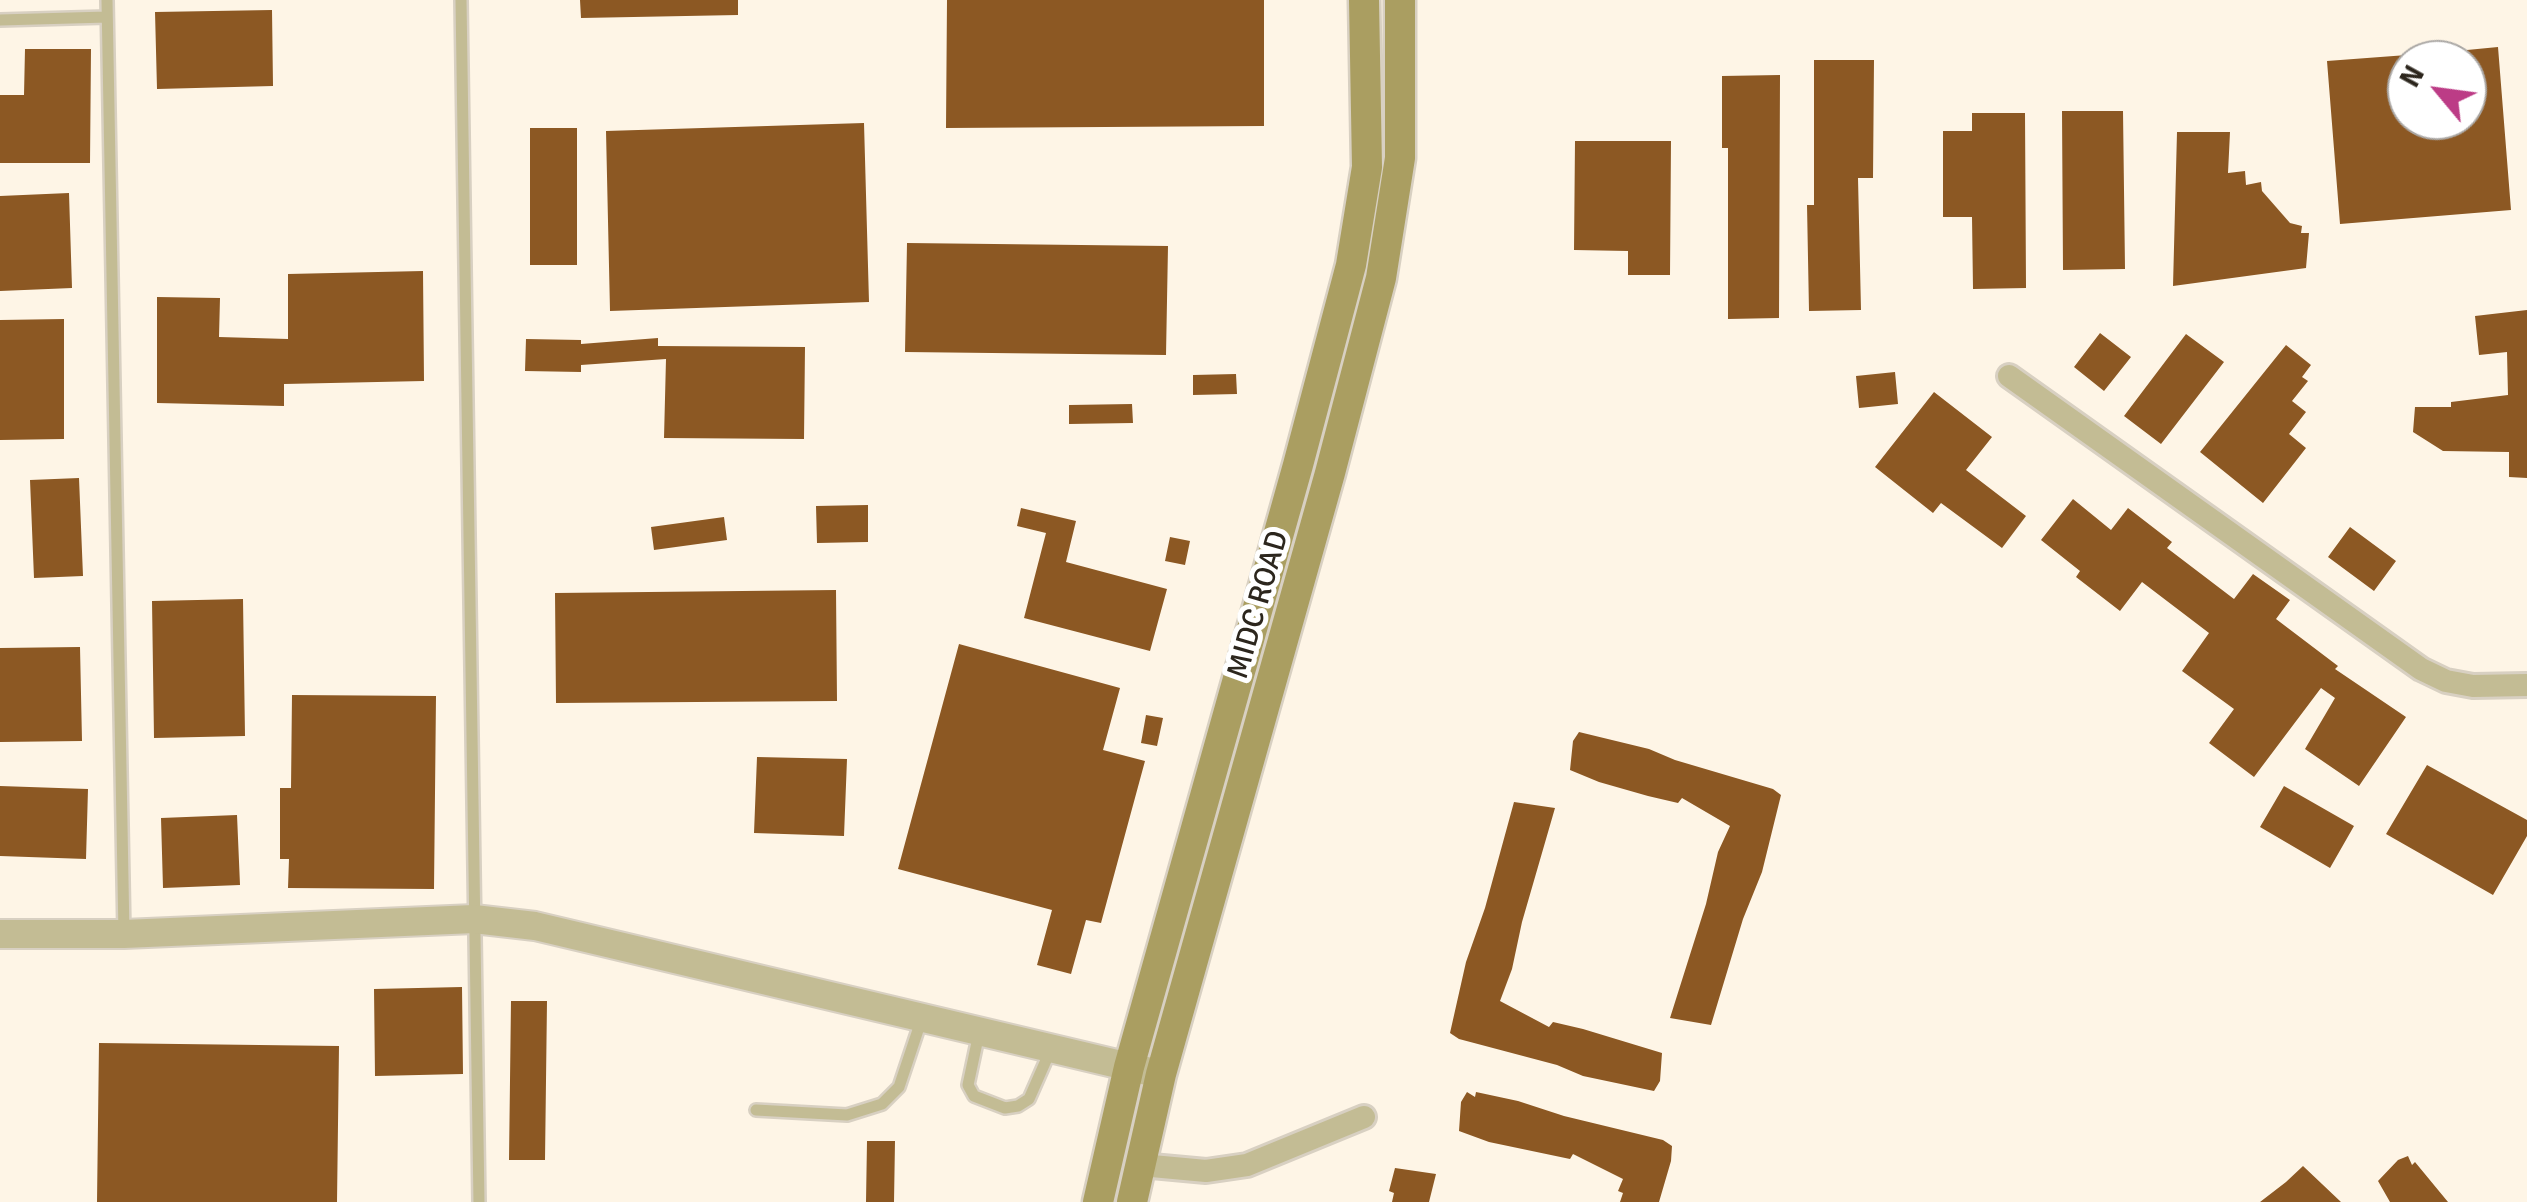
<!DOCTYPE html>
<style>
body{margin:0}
#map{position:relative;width:2527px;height:1202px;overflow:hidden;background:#fef5e6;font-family:Signika,sans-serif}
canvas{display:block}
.north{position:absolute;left:2387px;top:40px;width:100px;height:100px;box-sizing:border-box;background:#fff;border:2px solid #aba8a5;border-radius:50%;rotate:299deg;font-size:28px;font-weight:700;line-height:40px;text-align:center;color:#2c261d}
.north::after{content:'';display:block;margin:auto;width:35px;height:45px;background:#bc3c86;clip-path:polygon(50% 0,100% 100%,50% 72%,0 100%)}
</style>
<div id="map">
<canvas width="2527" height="1202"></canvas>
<div class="north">N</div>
</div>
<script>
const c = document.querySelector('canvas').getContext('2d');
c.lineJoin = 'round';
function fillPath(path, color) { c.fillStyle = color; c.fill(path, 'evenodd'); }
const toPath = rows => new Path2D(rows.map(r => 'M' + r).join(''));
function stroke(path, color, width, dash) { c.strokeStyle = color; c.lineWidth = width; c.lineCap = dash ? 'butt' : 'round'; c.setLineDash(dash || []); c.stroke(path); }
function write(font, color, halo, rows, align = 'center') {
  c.font = font + ' Signika,sans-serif'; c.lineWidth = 10; c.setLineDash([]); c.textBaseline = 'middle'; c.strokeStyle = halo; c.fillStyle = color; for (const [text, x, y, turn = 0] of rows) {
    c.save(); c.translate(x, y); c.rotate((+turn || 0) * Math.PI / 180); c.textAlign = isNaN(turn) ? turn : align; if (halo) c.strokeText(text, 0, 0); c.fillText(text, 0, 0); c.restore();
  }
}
fillPath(toPath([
 [580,0,738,0,738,15,581,18],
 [947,0,1264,0,1264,126,946,128],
 [272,10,273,86,157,89,155,12],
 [2498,47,2511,210,2340,224,2327,61,2407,55,2407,120,2467,120,2467,50],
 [25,49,91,49,90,163,0,163,0,95,24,95],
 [1814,60,1874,60,1873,178,1858,178,1861,310,1809,311,1807,205,1814,205],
 [1780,75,1779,318,1728,319,1728,148,1722,148,1722,76],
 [2062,111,2123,111,2125,269,2063,270],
 [1972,113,2025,113,2026,288,1973,289,1972,217,1943,217,1943,131,1972,131],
 [864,123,869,302,610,311,606,131],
 [530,128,577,128,577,265,530,265],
 [2177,132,2230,132,2228,173,2245,171,2246,185,2261,182,2262,191,2290,223,2302,226,2301,233,2309,233,2306,268,2173,286],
 [1575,141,1671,141,1670,275,1628,275,1628,251,1574,250],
 [69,193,72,288,0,291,0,196],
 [907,243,1168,246,1166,355,905,352],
 [423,271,424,381,284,384,284,406,157,403,157,297,220,298,219,337,288,339,288,274],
 [2527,310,2527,478,2509,477,2509,452,2443,451,2413,432,2415,407,2451,407,2451,402,2508,395,2507,352,2479,355,2475,316],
 [64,319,64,439,0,440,0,320],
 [2100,333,2131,357,2104,391,2074,367],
 [2186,334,2224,362,2161,444,2124,416],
 [658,338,658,346,805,347,804,439,664,438,666,359,581,365,581,372,525,371,526,339,581,340,581,344],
 [2286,345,2311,365,2302,377,2308,381,2292,401,2306,412,2289,434,2306,448,2263,503,2200,452],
 [1895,372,1898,404,1859,408,1856,376],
 [1236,374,1237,394,1193,395,1193,375],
 [1934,392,1992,437,1966,470,2026,516,2002,548,1941,503,1933,513,1875,467],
 [1132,404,1133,423,1069,424,1069,405],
 [79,478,83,576,34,578,30,480],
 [2073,499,2111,530,2128,508,2172,542,2167,548,2234,599,2253,574,2290,600,2276,619,2338,666,2335,669,2406,717,2359,786,2305,749,2335,698,2321,688,2254,777,2209,743,2234,709,2182,671,2209,633,2142,582,2120,611,2076,577,2080,571,2041,540],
 [868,505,868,542,817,543,816,506],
 [1021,508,1076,521,1066,562,1167,589,1150,651,1024,618,1046,533,1017,526],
 [724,517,727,540,654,550,651,527],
 [2350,527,2396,561,2374,591,2328,557],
 [1170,537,1190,541,1185,565,1165,561],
 [836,590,837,701,556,703,555,593],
 [243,599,245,736,154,738,152,601],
 [959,644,1120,688,1103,750,1145,761,1101,923,1086,920,1071,974,1037,965,1052,910,898,869],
 [80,647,82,741,0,742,0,648],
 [292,695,436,696,434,889,288,888,289,859,280,859,280,788,291,788],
 [1146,715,1163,718,1157,746,1141,743],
 [1579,732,1649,749,1675,760,1773,789,1781,795,1762,872,1743,919,1711,1025,1670,1018,1706,904,1718,852,1730,826,1682,798,1678,803,1648,796,1599,782,1570,770,1573,741],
 [757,757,847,759,844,836,754,833],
 [2427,765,2527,820,2527,836,2493,895,2386,834],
 [0,786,88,789,86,859,0,856],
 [2284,786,2354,826,2330,868,2260,827],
 [1514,802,1555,808,1522,922,1512,969,1500,1001,1549,1027,1553,1022,1583,1029,1662,1053,1660,1081,1654,1091,1583,1076,1557,1065,1459,1039,1450,1033,1466,962,1485,908],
 [237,815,240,885,163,888,161,818],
 [462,987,463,1074,375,1076,374,989],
 [511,1001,547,1001,545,1160,509,1160],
 [99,1043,339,1046,337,1202,97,1202],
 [1467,1092,1475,1097,1476,1092,1518,1101,1564,1116,1663,1140,1672,1146,1671,1161,1659,1202,1620,1202,1623,1193,1618,1191,1623,1179,1573,1154,1570,1159,1489,1142,1459,1131,1461,1102],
 [867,1141,895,1141,894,1202,866,1202],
 [2408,1156,2412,1165,2415,1162,2448,1202,2390,1202,2378,1181,2398,1160],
 [2303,1166,2341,1202,2260,1202,2286,1182],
 [1395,1168,1436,1174,1429,1202,1392,1202,1394,1193,1389,1191]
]), '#8c5823');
const service = toPath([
 [107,0,124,934],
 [461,0,479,1202],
 [0,20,107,17],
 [979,1033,968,1085,974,1096,1005,1108,1018,1106,1029,1099,1051,1049],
 [756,1110,847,1115,882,1104,899,1087,922,1018]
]);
const minor = toPath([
 [2009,376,2421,669,2446,681,2473,686,2527,685],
 [1141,1165,1206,1171,1247,1165,1364,1117]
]);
const tertiary = toPath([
 [0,934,124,934,474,919,535,926,1151,1072]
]);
const secondary = toPath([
 [1098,1202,1129,1067,1298,465,1351,265,1367,167,1364,0],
 [1132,1202,1161,1074,1330,473,1381,278,1400,158,1400,0]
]);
stroke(service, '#d8d0c2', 16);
stroke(minor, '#d8d0c2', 28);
stroke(tertiary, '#d8d0c2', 32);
stroke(secondary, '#d8d0c2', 35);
stroke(service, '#c3bc94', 11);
stroke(minor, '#c3bc94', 22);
stroke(tertiary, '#c3bc94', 28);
stroke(secondary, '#aa9e61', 30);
write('30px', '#2c261d', '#fff', [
 ["MIDC ROAD",1259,605,-74]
]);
</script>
